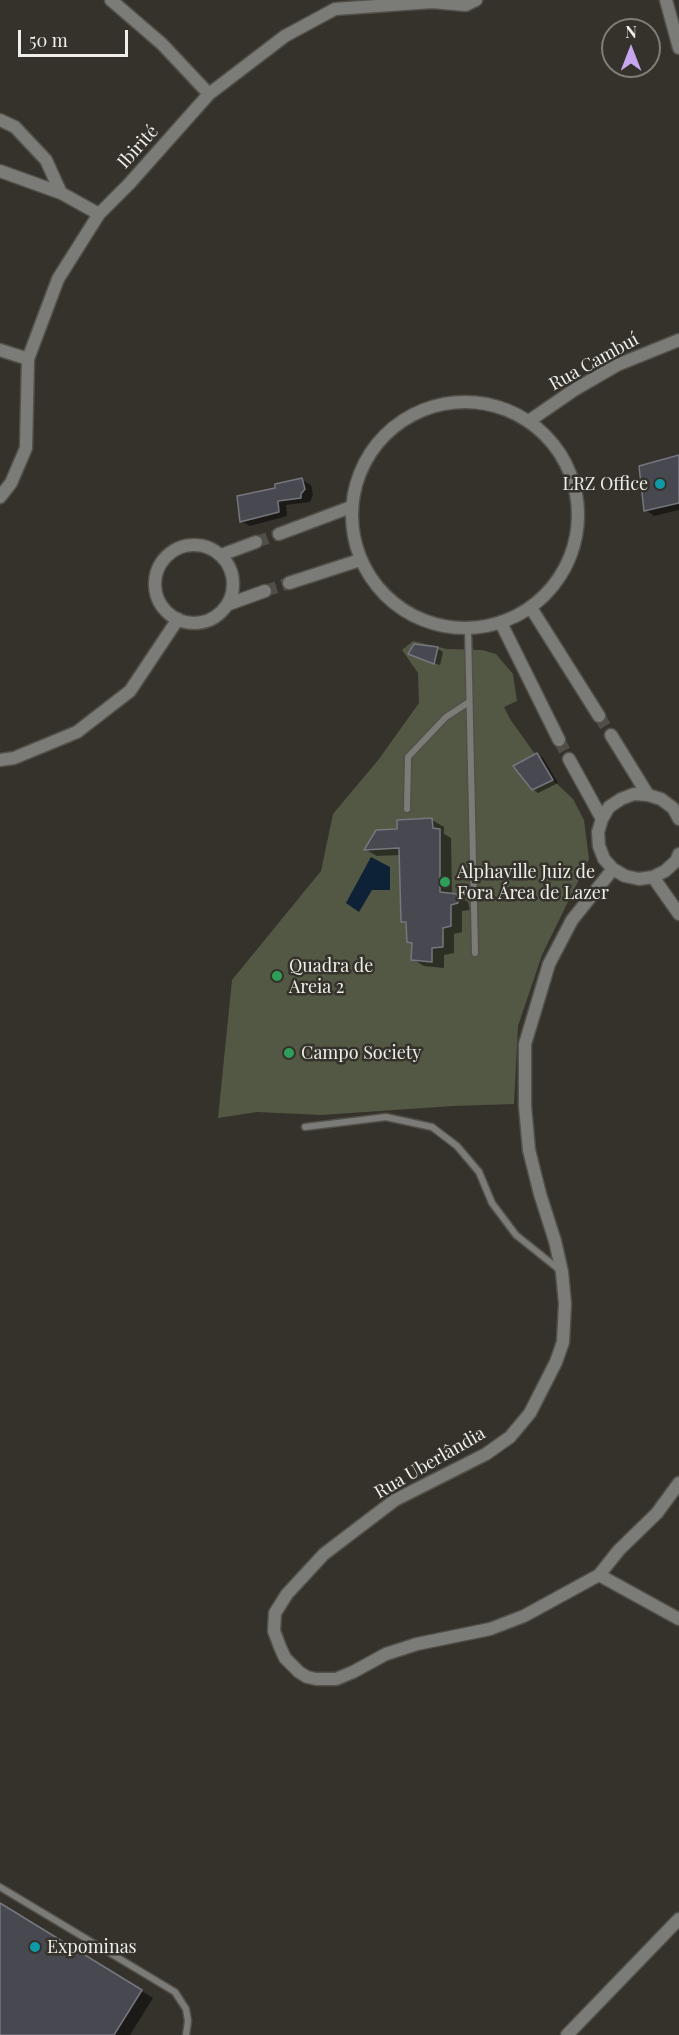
<!DOCTYPE html>
<meta charset="utf-8">
<style>
body{margin:0}
#map{position:relative;width:679px;height:2035px;overflow:hidden;background:#34322a;font-family:"Playfair Display",serif}
canvas{display:block}
.north{position:absolute;left:601px;top:18px;width:60px;height:60px;box-sizing:border-box;background:#34322a;border:2px solid #7f7d76;border-radius:50%;rotate:0deg;font-size:16px;font-weight:700;line-height:24px;text-align:center;color:#efeee9}
.north::after{content:'';display:block;margin:auto;width:21px;height:27px;background:#c7a6ef;clip-path:polygon(50% 0,100% 100%,50% 72%,0 100%)}
.scale{position:absolute;left:18px;top:30px;width:110px;height:27px;box-sizing:border-box;border:3px solid #efeee9;border-top:0;padding-left:8px;font-size:18px;line-height:21px;white-space:nowrap;color:#efeee9;-webkit-text-stroke:4px #34322a;paint-order:stroke}
</style>
<div id="map">
<canvas width="679" height="2035"></canvas>
<div class="north">N</div>
<div class="scale">50 m</div>
</div>
<script>
const c = document.querySelector('canvas').getContext('2d');
c.lineJoin = 'round';
function fillPath(path, color) { c.fillStyle = color; c.fill(path, 'evenodd'); }
const toPath = rows => new Path2D(rows.map(r => 'M' + r).join(''));
function stroke(path, color, width, dash) { c.strokeStyle = color; c.lineWidth = width; c.lineCap = dash ? 'butt' : 'round'; c.setLineDash(dash || []); c.stroke(path); }
function write(font, color, halo, rows, align = 'center') {
  c.font = font + ' "Playfair Display",serif'; c.lineWidth = 5; c.setLineDash([]); c.textBaseline = 'middle'; c.strokeStyle = halo; c.fillStyle = color; for (const [text, x, y, turn = 0] of rows) {
    c.save(); c.translate(x, y); c.rotate((+turn || 0) * Math.PI / 180); c.textAlign = isNaN(turn) ? turn : align; if (halo) c.strokeText(text, 0, 0); c.fillText(text, 0, 0); c.restore();
  }
}
fillPath(toPath([
 [413,641,447,649,482,650,496,654,513,674,517,701,504,707,510,719,535,754,513,766,531,790,553,780,573,799,584,820,589,859,542,955,518,1026,514,1104,453,1106,321,1115,257,1112,218,1118,232,980,321,871,333,814,379,759,419,703,418,673,402,650]
]), '#535845');
fillPath(toPath([
 [371,857,390,867,390,890,372,890,359,912,346,903]
]), '#0d2236');
fillPath(toPath([
 [679,457,679,510,654,516,646,510],
 [302,480,311,485,313,495,310,502,286,505,287,516,250,526,241,521,277,489],
 [415,645,438,649,443,652,440,665,415,657],
 [537,755,543,758,558,783,538,793,533,789],
 [432,820,444,827,444,834,451,838,452,895,456,895,468,902,470,910,462,911,462,932,454,934,454,953,444,955,444,968,424,966,412,959,413,944,409,942,408,924,402,921,401,855,377,856,366,850,376,832,399,830],
 [0,1904,153,1998,130,2035,0,2035]
]), '#0007');
const building = toPath([
 [679,455,679,503,644,511,639,466,679,455],
 [302,478,305,489,301,494,301,498,278,501,279,512,240,522,237,496,275,488,275,484,302,478],
 [414,644,438,647,434,664,408,654,414,644],
 [537,753,553,780,532,790,513,766,537,753],
 [432,818,433,828,440,829,440,892,457,894,458,903,451,905,451,926,443,928,443,947,432,948,432,962,411,960,412,943,407,942,406,922,401,922,399,848,364,850,376,830,397,829,397,820,432,818],
 [0,1903,142,1990,114,2035,0,2035,0,1903]
]);
fillPath(building, '#484850');
stroke(building, '#76767f', 1.5);
stroke(toPath([
 [256,542,279,534],
 [265,591,289,583],
 [599,716,611,735],
 [559,740,569,759]
]), '#504e47', 12, [12, 6]);
const service = toPath([
 [468,629,475,953],
 [407,809,408,757,446,717,469,702],
 [305,1127,386,1117,432,1127,457,1146,479,1172,492,1203,516,1235,561,1271],
 [0,1887,175,1992,186,2009,188,2021,186,2035]
]);
const minor = toPath([
 [111,0,162,44,209,94],
 [666,0,679,48],
 [0,120,15,127,46,160,61,193],
 [0,171,61,193,99,214],
 [0,350,28,359],
 '352 515a113 113 0 1 1 226 0a113 113 0 1 1-226 0Z',
 [529,421,574,390,617,365,679,340],
 [0,497,11,483,26,448,28,359,58,279,99,214,129,184,209,94,285,36,335,9,432,2,466,5,476,0],
 [279,534,351,507],
 '155 584a39 39 0 1 1 78 0a39 39 0 1 1-78 0Z',
 [221,555,256,542],
 [289,583,360,560],
 [229,604,265,591],
 [531,608,599,716],
 [501,623,559,740],
 [611,735,648,795],
 [569,759,602,819],
 [0,760,14,758,77,732,130,691,178,619],
 [679,819,673,808,661,799,648,795,634,794,621,799,609,807,602,819,598,832,599,846,604,859,613,869,625,876,639,879,653,877,665,871,676,861,679,854],
 [613,869,572,920,549,964,525,1044,525,1106,529,1150,540,1194,555,1241,562,1272,565,1304,563,1342,556,1362,530,1413,510,1437,486,1454,395,1500,324,1554,287,1594,275,1613,274,1631,280,1647,285,1658,299,1672,307,1677,316,1679,336,1679,353,1672,386,1654,417,1644,490,1629,524,1616,599,1575,619,1550,657,1513,679,1483],
 [653,877,679,914],
 [599,1575,679,1619],
 [567,2035,679,1919]
]);
stroke(service, '#525049', 9);
stroke(minor, '#525049', 15);
stroke(service, '#7b7b77', 6);
stroke(minor, '#7b7b77', 12);
for (const [x, y, r, color] of [
 [660,484,6,"#0f9aa8"],
 [445,882,6,"#2e9e5b"],
 [277,976,6,"#2e9e5b"],
 [289,1053,6,"#2e9e5b"],
 [35,1947,6,"#0f9aa8"]
]) { const dot = new Path2D(); dot.arc(x, y, r, 0, 2 * Math.PI); c.fillStyle = color; c.fill(dot); stroke(dot, '#34322a', 2); }
write('18px', '#efeee9', '#34322a', [
 ["Ibirité",138,147,-48],
 ["Rua Cambuí",594,362,-29],
 ["Rua Uberlândia",430,1463,-30]
]);
write('18px', '#efeee9', '#34322a', [
 ["LRZ Office",648,484,"right"],
 ["Alphaville Juiz de",457,872],
 ["Fora Área de Lazer",457,893],
 ["Quadra de",289,966],
 ["Areia 2",289,987],
 ["Campo Society",301,1053],
 ["Expominas",47,1947]
], 'left');
</script>
